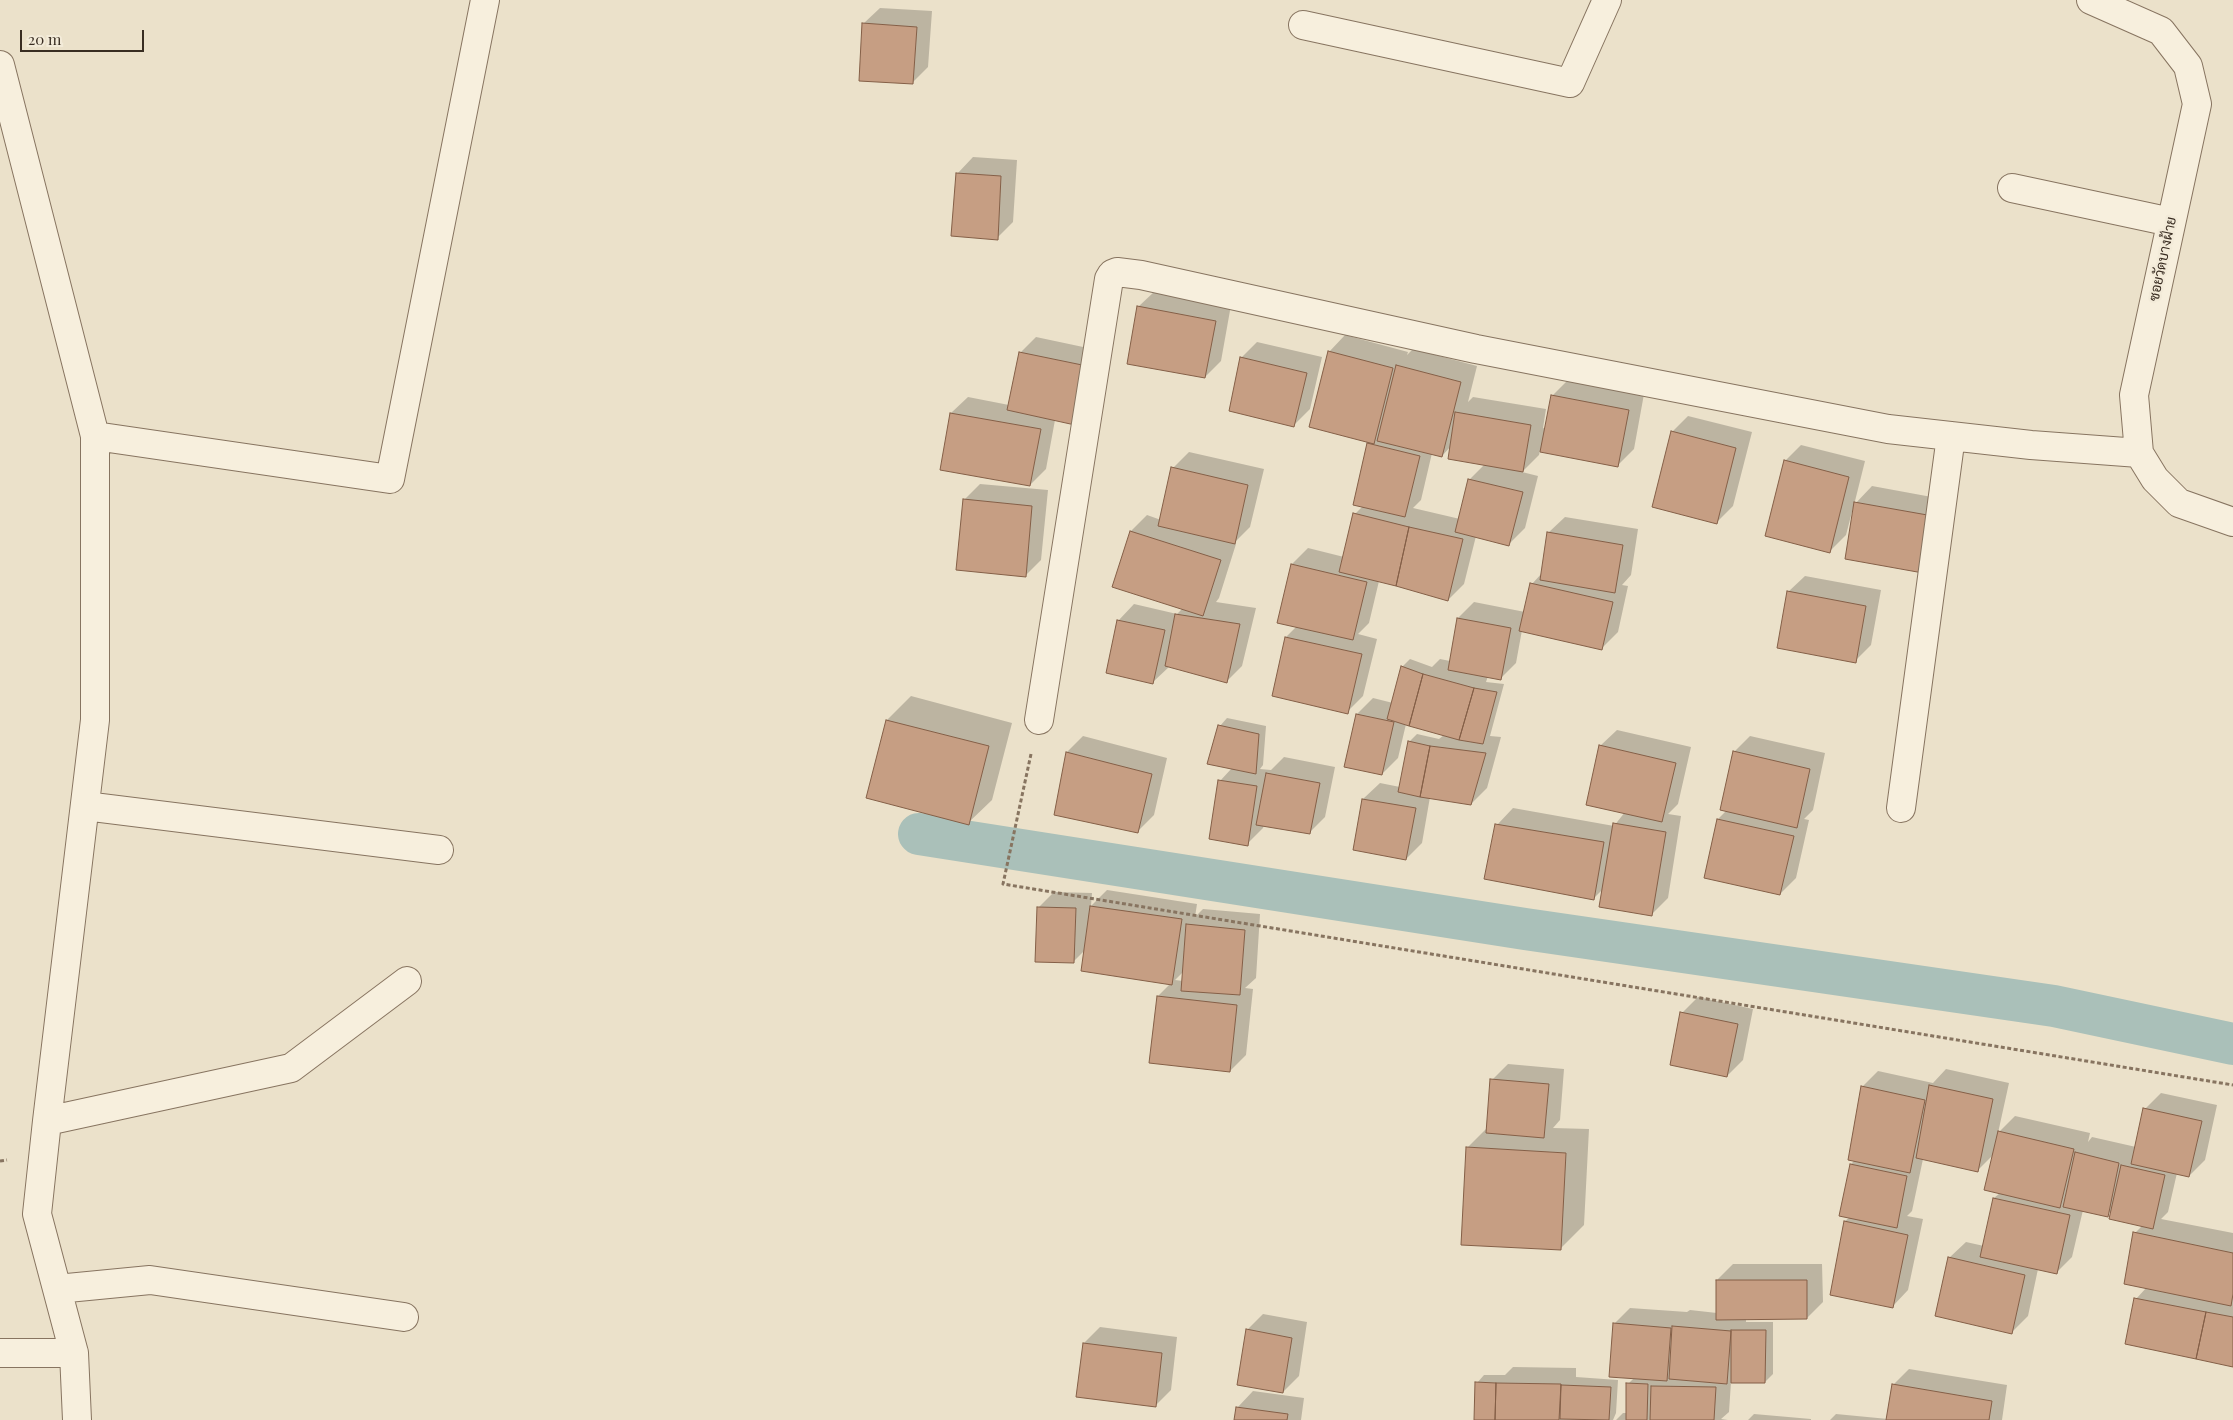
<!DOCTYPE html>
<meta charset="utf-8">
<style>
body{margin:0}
#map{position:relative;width:2233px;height:1420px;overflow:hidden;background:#ebe1ca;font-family:"Playfair Display",serif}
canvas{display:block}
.scale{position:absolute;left:20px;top:30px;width:124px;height:22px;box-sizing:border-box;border:2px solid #392d22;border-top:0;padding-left:6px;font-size:15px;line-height:18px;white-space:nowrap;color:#392d22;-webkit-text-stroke:4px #f3ebd9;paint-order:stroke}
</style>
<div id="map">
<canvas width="2233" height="1420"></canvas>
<div class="scale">20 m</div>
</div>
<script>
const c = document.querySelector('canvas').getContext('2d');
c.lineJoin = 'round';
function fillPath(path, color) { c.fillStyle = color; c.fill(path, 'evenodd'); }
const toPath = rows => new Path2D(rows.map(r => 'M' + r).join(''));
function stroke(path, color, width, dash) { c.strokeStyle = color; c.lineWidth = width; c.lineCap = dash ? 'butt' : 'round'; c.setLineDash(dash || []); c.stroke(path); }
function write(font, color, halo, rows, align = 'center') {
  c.font = font + ' "Playfair Display",Sarabun,serif'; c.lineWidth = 5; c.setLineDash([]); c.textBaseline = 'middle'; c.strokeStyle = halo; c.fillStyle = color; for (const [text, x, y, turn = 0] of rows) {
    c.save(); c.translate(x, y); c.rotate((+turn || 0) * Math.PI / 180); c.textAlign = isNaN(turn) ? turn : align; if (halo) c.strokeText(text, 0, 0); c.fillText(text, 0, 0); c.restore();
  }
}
fillPath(toPath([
 [880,8,932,11,928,67,912,83,863,24],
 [973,157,1017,160,1013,222,997,238,957,174],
 [1155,291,1231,305,1221,361,1205,377,1138,307],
 [1345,335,1408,352,1407,355,1413,349,1477,366,1468,402,1473,397,1546,409,1543,428,1546,429,1552,396,1568,380,1644,394,1634,449,1618,465,1540,451,1539,455,1522,472,1538,476,1525,528,1509,544,1476,536,1464,584,1448,600,1379,581,1369,623,1358,634,1377,639,1363,696,1347,712,1286,637,1297,626,1279,622,1292,564,1308,548,1344,557,1355,514,1363,506,1354,504,1369,441,1329,352],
 [1451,446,1485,464,1470,479,1460,519,1413,508,1421,500,1432,453,1442,456],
 [1036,337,1102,351,1055,420,1046,469,1030,485,941,469,951,413,968,397,1009,405,1020,353],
 [1257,342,1322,357,1310,409,1294,425,1241,358],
 [1688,416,1752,432,1733,506,1717,522,1672,432],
 [1801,445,1865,461,1854,505,1872,486,1948,500,1939,556,1853,508,1846,535,1830,551,1785,461],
 [1189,452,1264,469,1250,527,1234,543,1236,544,1219,598,1216,602,1256,608,1242,666,1226,682,1170,666,1153,682,1118,621,1134,604,1177,614,1183,608,1114,586,1131,531,1147,515,1161,520,1173,468],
 [980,484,1048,490,1041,560,1025,576,964,500],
 [1565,517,1638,529,1631,575,1622,585,1628,586,1618,632,1602,648,1522,630,1516,663,1500,679,1488,676,1486,682,1504,684,1490,736,1501,737,1487,788,1471,804,1430,797,1422,843,1406,859,1354,849,1363,799,1380,783,1400,787,1409,742,1417,734,1439,739,1444,735,1406,724,1398,758,1382,774,1357,714,1373,698,1393,703,1402,667,1410,659,1432,667,1440,659,1450,661,1458,618,1474,602,1525,612,1532,584,1542,573,1548,533],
 [1805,576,1881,590,1871,645,1855,661,1788,592],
 [911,696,1012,723,992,800,968,823,868,797,887,720],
 [1227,718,1266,726,1263,765,1260,769,1271,770,1284,757,1335,767,1325,817,1309,833,1264,825,1263,828,1247,844,1220,781,1232,768,1220,726],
 [1617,730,1691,747,1678,804,1668,814,1681,816,1668,898,1651,915,1603,889,1594,898,1497,825,1513,808,1614,826,1625,812,1600,746],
 [1083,736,1167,758,1154,815,1138,831,1067,752],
 [1750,736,1825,753,1813,810,1804,819,1809,820,1796,878,1780,894,1718,819,1727,810,1734,752],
 [1107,890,1197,904,1195,917,1203,909,1260,914,1256,978,1245,988,1253,989,1246,1055,1230,1071,1158,996,1171,983,1085,950,1074,961,1038,908,1054,892,1092,893,1091,906],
 [1184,971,1183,981,1175,980],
 [1698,997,1753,1009,1743,1060,1727,1076,1682,1013],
 [1508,1064,1564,1069,1560,1120,1553,1128,1589,1129,1584,1225,1560,1249,1467,1148,1488,1127,1492,1080],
 [1946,1069,2009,1083,1998,1133,2015,1116,2090,1133,2088,1142,2092,1137,2136,1147,2145,1109,2161,1093,2217,1105,2205,1160,2189,1176,2177,1173,2168,1212,2161,1219,2233,1233,2233,1366,2136,1299,2147,1287,2135,1233,2142,1226,2112,1210,2107,1215,2083,1210,2072,1257,2056,1273,2038,1269,2028,1316,2012,1332,1949,1258,1966,1242,1984,1246,1994,1198,2000,1193,1994,1154,1977,1171,1923,1159,1912,1211,1907,1216,1923,1219,1908,1290,1892,1307,1845,1221,1850,1217,1851,1164,1855,1160,1862,1087,1878,1071,1933,1083],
 [1733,1264,1822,1264,1823,1302,1807,1318,1746,1318,1746,1322,1773,1322,1773,1374,1765,1382,1731,1382,1729,1412,1721,1419,1728,1420,1616,1420,1623,1413,1627,1413,1628,1384,1634,1378,1614,1324,1630,1308,1687,1312,1690,1310,1717,1313,1717,1280],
 [1263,1314,1307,1322,1299,1376,1283,1392,1247,1330],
 [1100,1327,1177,1337,1171,1390,1155,1406,1077,1396,1084,1343],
 [1513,1367,1576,1368,1576,1377,1618,1380,1616,1413,1613,1420,1475,1420,1477,1383,1484,1375,1505,1375],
 [1909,1369,2007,1385,2002,1420,1830,1420,1836,1414,1888,1419,1893,1385],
 [1253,1391,1304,1398,1301,1420,1236,1420,1237,1408],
 [1754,1414,1811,1419,1811,1420,1748,1420]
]), '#0003');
stroke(toPath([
 [919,834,1525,929,2054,1006,2233,1044]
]), '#aac0b9', 42);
const building = toPath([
 [862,23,917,27,913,84,859,81,862,23],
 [956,173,1001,176,998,240,951,236,956,173],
 [1137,306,1216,321,1205,378,1127,364,1137,306],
 [1328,351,1393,368,1374,444,1309,427,1328,351],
 [1019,352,1087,366,1075,425,1007,410,1019,352],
 [1240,357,1307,373,1294,427,1229,411,1240,357],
 [1396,365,1461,382,1442,457,1377,441,1396,365],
 [1551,395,1629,410,1618,467,1540,452,1551,395],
 [1455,412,1531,425,1523,472,1448,459,1455,412],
 [950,413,1041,429,1030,486,940,470,950,413],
 [1671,431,1736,448,1717,524,1652,507,1671,431],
 [1367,443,1420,456,1405,517,1353,505,1367,443],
 [1784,460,1849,477,1830,553,1765,536,1784,460],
 [1171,467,1248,485,1235,544,1158,526,1171,467],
 [1468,479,1523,492,1509,546,1455,532,1468,479],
 [963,499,1032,506,1026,577,956,570,963,499],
 [1854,502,1933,516,1923,573,1845,559,1854,502],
 [1353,513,1409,527,1396,586,1339,572,1353,513],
 [1409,527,1463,539,1448,601,1396,586,1409,527],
 [1130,531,1221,560,1203,616,1112,587,1130,531],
 [1547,532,1623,545,1615,593,1540,580,1547,532],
 [1291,564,1367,582,1353,640,1277,623,1291,564],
 [1530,583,1613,602,1602,650,1519,631,1530,583],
 [1787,591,1866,606,1856,663,1777,648,1787,591],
 [1175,614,1240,624,1227,683,1165,666,1175,614],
 [1457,618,1511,628,1501,680,1448,670,1457,618],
 [1117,620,1165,630,1153,684,1106,673,1117,620],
 [1285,637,1362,654,1348,714,1272,696,1285,637],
 [1401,666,1423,674,1409,726,1387,719,1401,666],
 [1423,674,1474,688,1459,740,1409,726,1423,674],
 [1474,688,1497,692,1483,744,1459,740,1474,688],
 [1356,714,1394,722,1382,775,1344,767,1356,714],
 [886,720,989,746,969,825,866,798,886,720],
 [1218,725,1259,734,1256,774,1207,764,1218,725],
 [1408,741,1430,746,1420,797,1398,792,1408,741],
 [1599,745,1676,763,1662,822,1586,805,1599,745],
 [1430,746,1486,753,1471,805,1420,797,1430,746],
 [1733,751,1810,769,1797,828,1720,810,1733,751],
 [1066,752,1152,774,1138,833,1054,815,1066,752],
 [1266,773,1320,783,1310,834,1256,825,1266,773],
 [1218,780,1257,786,1248,846,1209,839,1218,780],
 [1362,799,1416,808,1406,860,1353,850,1362,799],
 [1717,819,1794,836,1780,895,1704,878,1717,819],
 [1613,823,1666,832,1652,916,1599,907,1613,823],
 [1495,824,1604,842,1594,900,1484,879,1495,824],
 [1090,906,1182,919,1172,985,1081,971,1090,906],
 [1037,907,1076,908,1074,963,1035,962,1037,907],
 [1186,924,1245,930,1240,995,1181,991,1186,924],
 [1157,996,1237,1005,1230,1072,1149,1063,1157,996],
 [1680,1012,1738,1024,1727,1077,1670,1065,1680,1012],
 [1490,1079,1549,1084,1544,1138,1486,1133,1490,1079],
 [1929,1085,1993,1099,1978,1172,1916,1158,1929,1085],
 [1861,1086,1925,1100,1910,1173,1848,1160,1861,1086],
 [2143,1108,2202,1121,2189,1177,2131,1164,2143,1108],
 [1998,1131,2074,1149,2060,1208,1984,1190,1998,1131],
 [1466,1147,1566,1153,1561,1250,1461,1245,1466,1147],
 [2075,1152,2119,1163,2108,1217,2063,1207,2075,1152],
 [1850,1164,1907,1176,1897,1228,1839,1216,1850,1164],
 [2121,1165,2165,1175,2153,1229,2109,1219,2121,1165],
 [1993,1198,2070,1215,2057,1274,1980,1257,1993,1198],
 [1844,1221,1908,1235,1893,1308,1830,1295,1844,1221],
 [2133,1232,2233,1253,2233,1294,2231,1306,2124,1284,2133,1232],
 [1948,1257,2025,1275,2012,1334,1935,1316,1948,1257],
 [1716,1280,1807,1280,1807,1319,1716,1320,1716,1280],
 [2134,1298,2206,1312,2196,1359,2125,1344,2134,1298],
 [2206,1312,2233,1317,2233,1367,2196,1359,2206,1312],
 [1613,1323,1671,1328,1667,1381,1609,1377,1613,1323],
 [1672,1326,1731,1331,1727,1384,1669,1379,1672,1326],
 [1246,1329,1292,1338,1283,1393,1237,1385,1246,1329],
 [1731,1330,1766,1330,1765,1383,1731,1383,1731,1330],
 [1083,1343,1162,1353,1156,1407,1076,1397,1083,1343],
 [1475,1382,1496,1383,1495,1420,1474,1420,1475,1382],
 [1496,1383,1561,1384,1559,1420,1495,1420,1496,1383],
 [1626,1383,1648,1384,1647,1420,1626,1420,1626,1383],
 [1892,1384,1992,1401,1989,1420,1886,1420,1892,1384],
 [1561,1385,1611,1387,1609,1420,1560,1419,1561,1385],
 [1651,1386,1716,1387,1714,1420,1650,1420,1651,1386],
 [1236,1407,1288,1414,1287,1420,1234,1420,1236,1407]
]);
fillPath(building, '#c69e83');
stroke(building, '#845f47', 1);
const minor = toPath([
 [2091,0,2161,31,2188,66,2197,104,2134,395,2139,453,2155,479,2179,503,2233,522],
 [1303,25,1570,83,1607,0],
 [0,65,95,436,95,720,47,1121,37,1214,74,1353,77,1420],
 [2012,188,2171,222],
 [95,436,390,479,485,0],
 [1039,720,1109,279,1112,274,1117,272,1141,275,1476,349,1888,429,2031,445,2139,453],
 [85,806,439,850],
 [1901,808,1951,436],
 [47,1121,291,1068,407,981],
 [57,1289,150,1280,404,1317],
 [0,1353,74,1353]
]);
stroke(minor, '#877460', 30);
stroke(toPath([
 [1031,754,1003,884,2233,1085],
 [0,1161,7,1160]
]), '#877460', 3, [4, 2.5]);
stroke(minor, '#f7efdd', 28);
write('14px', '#392d22', '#f3ebd9', [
 ["ซอยวัดบางฝ้าย",2163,259,-78]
]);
</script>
